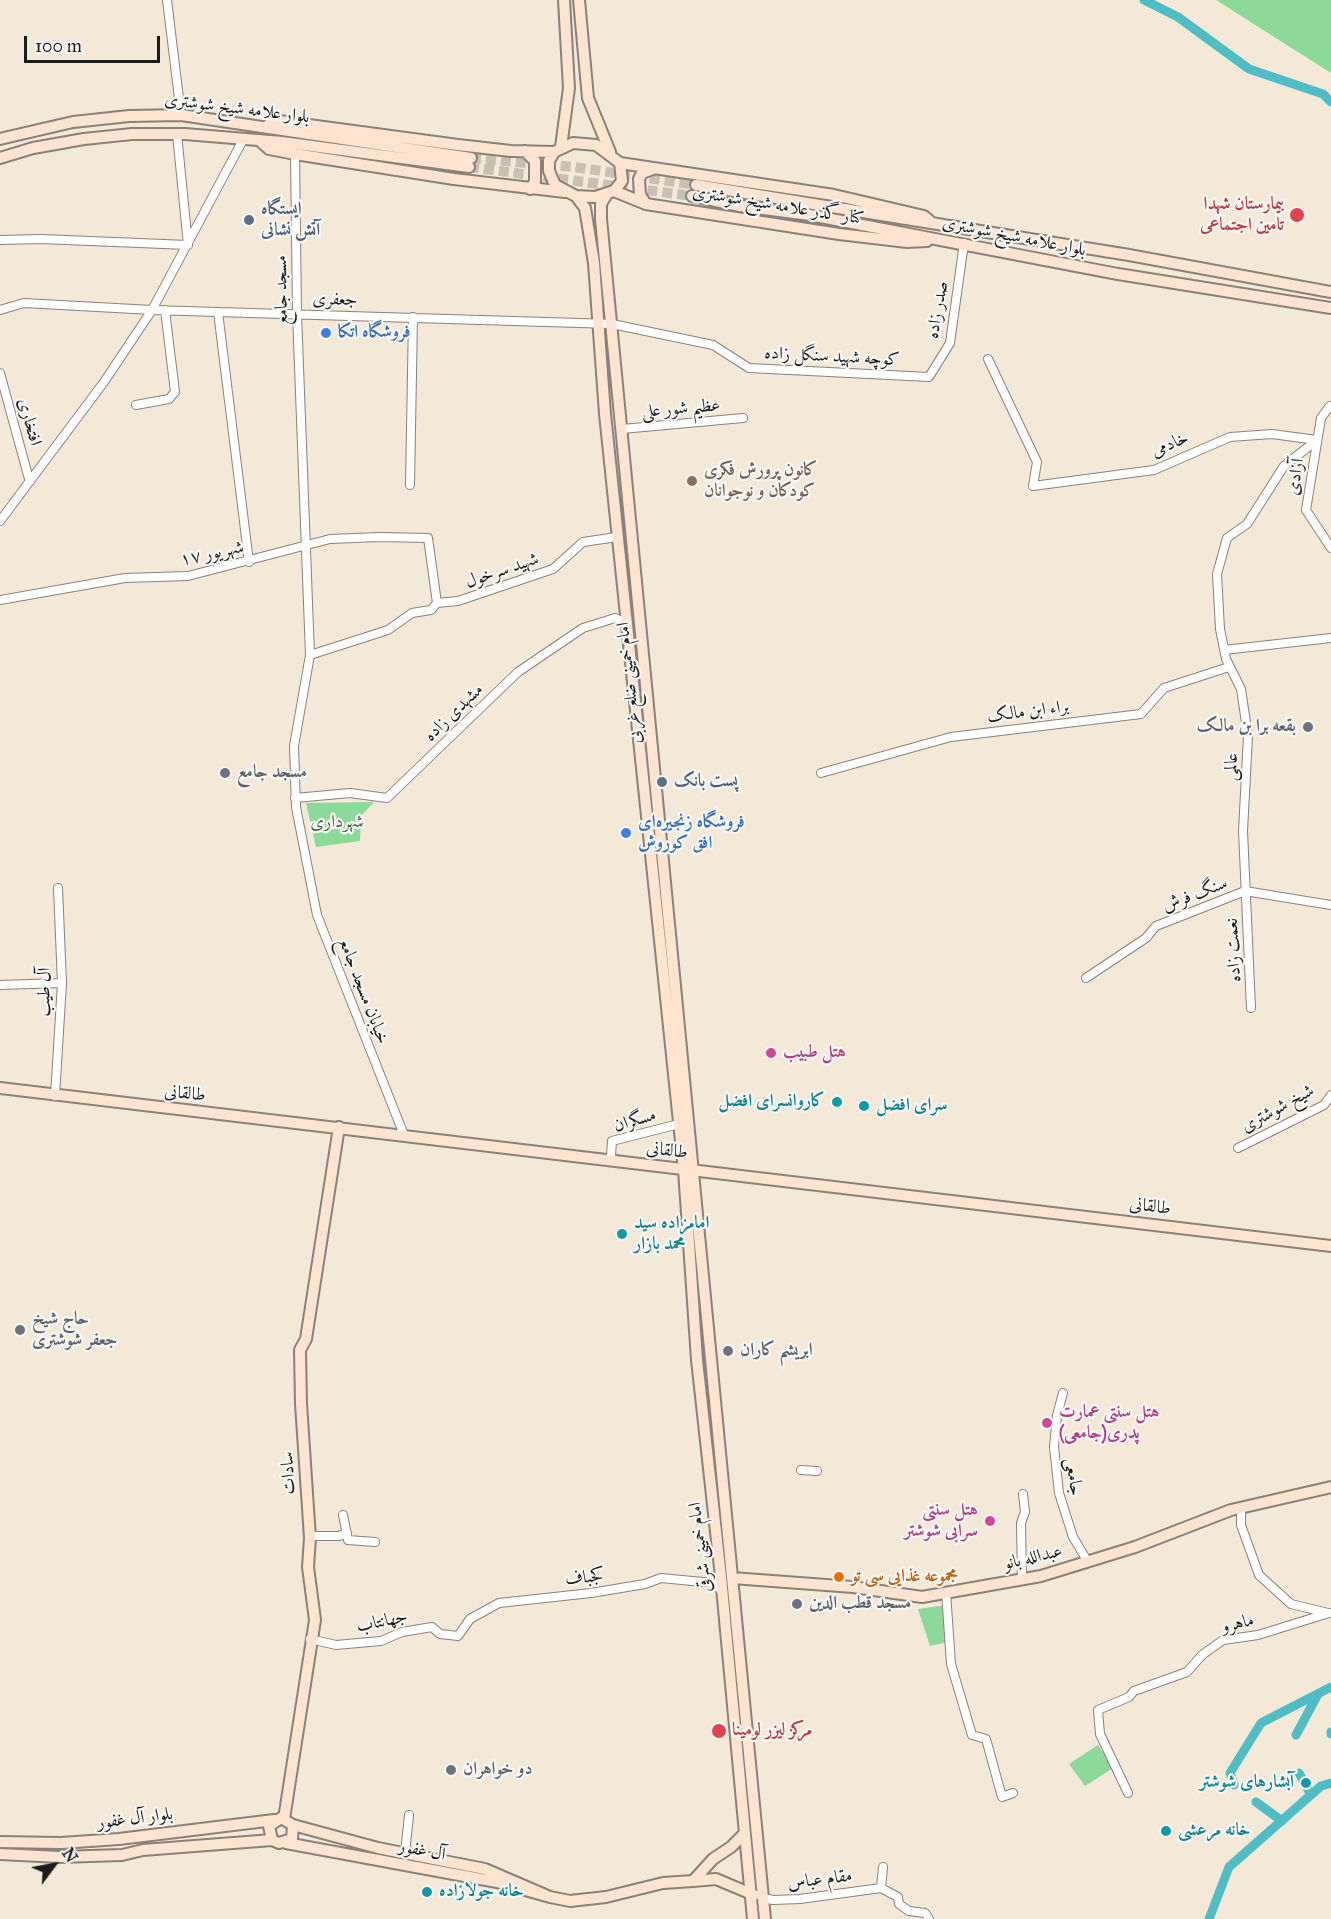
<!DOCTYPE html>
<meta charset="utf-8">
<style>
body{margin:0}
#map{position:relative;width:1331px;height:1919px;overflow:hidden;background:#f4e8d7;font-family:"IM FELL Great Primer",serif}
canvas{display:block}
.north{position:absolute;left:24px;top:1835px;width:60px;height:60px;-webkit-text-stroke:4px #f6f6f2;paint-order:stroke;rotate:58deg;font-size:16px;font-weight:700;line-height:24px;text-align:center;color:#1c1c1c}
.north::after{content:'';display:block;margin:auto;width:21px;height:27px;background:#1c1c1c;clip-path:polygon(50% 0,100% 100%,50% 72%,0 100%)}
.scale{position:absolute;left:24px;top:36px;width:136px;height:27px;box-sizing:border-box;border:3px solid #1c1c1c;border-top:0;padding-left:8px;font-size:18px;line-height:21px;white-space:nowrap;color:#1c1c1c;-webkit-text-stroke:4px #f6f6f2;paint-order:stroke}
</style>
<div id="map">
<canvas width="1331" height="1919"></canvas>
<div class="north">N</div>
<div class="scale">100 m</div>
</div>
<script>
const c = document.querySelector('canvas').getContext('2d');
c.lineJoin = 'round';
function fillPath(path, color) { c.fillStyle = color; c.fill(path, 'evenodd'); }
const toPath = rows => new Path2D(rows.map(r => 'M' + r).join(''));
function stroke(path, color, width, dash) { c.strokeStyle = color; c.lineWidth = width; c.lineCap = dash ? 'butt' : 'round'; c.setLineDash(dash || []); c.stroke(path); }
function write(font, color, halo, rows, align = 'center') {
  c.font = font + ' "IM FELL Great Primer",Amiri,serif'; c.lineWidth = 4.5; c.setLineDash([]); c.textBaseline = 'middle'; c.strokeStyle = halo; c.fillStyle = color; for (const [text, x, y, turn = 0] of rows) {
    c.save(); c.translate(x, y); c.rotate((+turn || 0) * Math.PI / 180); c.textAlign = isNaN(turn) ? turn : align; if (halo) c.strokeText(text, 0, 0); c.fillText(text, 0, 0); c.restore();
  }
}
fillPath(toPath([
 [1216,0,1331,0,1331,73],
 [374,802,361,816,360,841,316,847,306,803],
 [946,1605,948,1642,930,1646,918,1609],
 [1098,1745,1113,1768,1085,1786,1069,1764]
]), '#8cda99');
stroke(toPath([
 [1144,0,1178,17,1249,69,1323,94,1331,102],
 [1331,1732,1331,1734],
 [1296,1735,1318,1694],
 [1299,1773,1311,1795],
 [1234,1785,1230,1773,1261,1723,1331,1687],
 [1256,1802,1282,1821],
 [1209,1919,1229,1867,1321,1786,1331,1783]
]), '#4ebdc5', 9);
stroke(toPath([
 [471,158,574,167,696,185],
 [469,167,692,196]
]), '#c9bfb2', 10, [10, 5]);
const street = toPath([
 [167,0,181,115],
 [295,154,297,314,310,655,294,746,296,807,317,915,404,1135],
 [0,240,41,239,188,245,177,134],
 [0,310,24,303,152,310,612,324,713,345,749,368,929,377,950,343,964,243],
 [218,312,249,562],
 [988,359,1037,462,1033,486,1154,470,1230,437,1272,434,1317,440],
 [0,373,29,479],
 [136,405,169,399,175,392,165,310],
 [1330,406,1321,418,1306,510,1331,548],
 [622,429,743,418],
 [410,485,413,317],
 [0,521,104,382,152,310,244,138],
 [0,600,125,578,188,576,330,539,380,537,428,538,437,603,458,601,553,569,583,542,617,537],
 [1224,650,1331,638],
 [310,655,388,630,412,613,431,610,437,603],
 [821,773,951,737,1141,714,1164,688,1229,667],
 [295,798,350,793,387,798,518,672,583,628,615,618,626,623],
 [1086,978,1146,938,1156,926,1245,891,1331,905],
 [0,985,62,983],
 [1251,1008,1243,831,1248,736,1241,689,1226,659,1220,629,1217,574,1227,538,1247,524,1284,466,1317,440],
 [55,1096,62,983,58,888],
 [1238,1148,1324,1105,1331,1095],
 [611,1156,612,1141,679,1124],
 [1063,1393,1057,1415,1054,1447,1059,1493,1073,1537,1088,1562],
 [801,1470,817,1471],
 [1241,1508,1241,1525,1259,1575,1291,1604,1328,1613],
 [343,1515,348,1540,375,1542],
 [310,1536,339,1536,347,1533],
 [1022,1579,1021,1523,1025,1512,1023,1494],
 [946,1592,951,1664,972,1735,986,1739,1002,1797,1013,1793],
 [310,1639,336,1645,381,1641,402,1632,432,1627,440,1634,458,1636,470,1619,499,1603,591,1593,645,1584,661,1578,713,1583,723,1592],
 [1128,1793,1100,1734,1098,1710,1129,1697,1134,1691,1187,1672,1202,1655,1223,1640,1258,1635,1329,1613],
 [405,1853,409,1815],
 [881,1888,898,1897,899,1904,909,1911,925,1913,929,1919],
 [881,1888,883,1867],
 [763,1898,773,1900,800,1899,881,1888]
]);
const secondary = toPath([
 [579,0,588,98,610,152],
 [269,124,279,121,458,145,511,151,554,152],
 [0,139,73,122,129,116,181,115,471,158],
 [259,140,269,149,295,154,454,179,565,192],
 [573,143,596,145,620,163,622,181,614,191,595,197,576,196,555,185,549,171,549,161,554,152,573,143],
 [561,147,569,88,564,0],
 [525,151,535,161,535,182,530,189],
 [0,158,33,148,84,139,132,134,185,134,282,142,469,167],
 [620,163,834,195,924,216,931,222],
 [696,185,1129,255,1331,292],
 [614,191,646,204,839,234,907,242,927,241],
 [607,194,601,204,601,219,765,1919],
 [576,196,585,208,594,263,605,414,684,1170,697,1360,721,1577,753,1919],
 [692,196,740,206,810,215,1118,274,1331,308],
 [646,204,640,195,639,179,642,173,653,169],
 [0,1088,1331,1246],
 [732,1578,853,1587,922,1597,1041,1576,1135,1547,1231,1510,1331,1487],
 [284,1819,315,1620,308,1567,310,1538,301,1404,300,1350,306,1339,339,1127],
 [745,1833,731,1847,713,1859,693,1881,716,1879,754,1895],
 [0,1842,61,1843,119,1839,274,1820],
 [286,1843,497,1882,550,1897,485,1869,378,1848,293,1825,281,1818,269,1826,272,1840,279,1843,292,1839,293,1825],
 [0,1854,59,1857,122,1855,143,1850,272,1840],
 [550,1897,570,1901,606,1897,663,1883,693,1881]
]);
stroke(street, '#88827a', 10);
stroke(secondary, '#88827a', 14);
stroke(street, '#fff', 8);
stroke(secondary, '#fde4d0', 10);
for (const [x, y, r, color] of [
 [1297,215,8,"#e0444e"],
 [249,220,6,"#5c6f8a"],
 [326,333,6,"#3f7fe0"],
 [692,481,6,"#8d6e63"],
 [1308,727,6,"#6b7280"],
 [225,773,6,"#6b7280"],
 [662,782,6,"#5c6f8a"],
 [626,833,6,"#3f7fe0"],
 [771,1053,6,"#d1479c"],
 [837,1102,6,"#0f9aa8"],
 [864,1106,6,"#0f9aa8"],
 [622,1234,6,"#0f9aa8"],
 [20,1330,6,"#6b7280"],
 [728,1351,6,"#6b7280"],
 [1047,1423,6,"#d1479c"],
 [990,1521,6,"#d1479c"],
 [839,1577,6,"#e8710a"],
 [797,1604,6,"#6b7280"],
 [719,1731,8,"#e0444e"],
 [451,1770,6,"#6b7280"],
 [1306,1783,6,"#0f9aa8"],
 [1166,1831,6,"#0f9aa8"],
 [427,1892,6,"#0f9aa8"]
]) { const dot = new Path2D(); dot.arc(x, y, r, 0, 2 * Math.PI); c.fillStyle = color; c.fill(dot); stroke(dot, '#f6f6f2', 2); }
write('18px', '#1c1c1c', '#f6f6f2', [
 ["بلوار علامه شیخ شوشتری",237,109,7],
 ["کنار گذر علامه شیخ شوشتری",778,206,9],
 ["بلوار علامه شیخ شوشتری",1014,237,11],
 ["مسجد جامع",282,290,-91],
 ["جعفری",335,300,1],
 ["صدر زاده",938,310,-80],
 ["کوچه شهید سنگل زاده",832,357,3],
 ["عظیم شور علی",681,409,-5],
 ["افتخاری",29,422,75],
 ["خادمی",1170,445,-24],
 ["آزادی",1296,477,-81],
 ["۱۷ شهریور",212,554,-12],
 ["شهید سرخول",502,571,-19],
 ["امام خمینی ضلع غربی",630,683,-96],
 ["براء ابن مالک",1028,712,-7],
 ["مشهدی زاده",454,713,-44],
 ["عالمی",1232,767,-87],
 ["سنگ فرش",1195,895,-21],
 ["نعمت زاده",1234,950,-93],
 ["خیابان مسجد جامع",363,991,69],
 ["آل طیب",45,992,-89],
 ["طالقانی",185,1094,6],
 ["شیخ شوشتری",1278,1109,-29],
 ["مسگران",635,1121,-17],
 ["طالقانی",667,1151,7],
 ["طالقانی",1150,1207,7],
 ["سادات",289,1473,-93],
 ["جامعی",1073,1477,81],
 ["امام خمینی شرقی",701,1547,-97],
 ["عبدالله بانو",1033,1558,-13],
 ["کجباف",585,1578,-6],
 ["جهانتاب",382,1622,-12],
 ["ماهرو",1238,1624,-13],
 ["بلوار آل غفور",135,1819,-7],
 ["آل غفور",422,1851,11],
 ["مقام عباس",820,1880,-7]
]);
write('bold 18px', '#be3a42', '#f6f6f2', [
 ["بیمارستان شهدا",1284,205],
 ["تامین اجتماعی",1284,226],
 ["مرکز لیزر لومینا",732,1731,"left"]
], 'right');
write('bold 18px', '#4e5e75', '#f6f6f2', [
 ["ایستگاه",261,210],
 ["آتش نشانی",261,231],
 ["پست بانک",674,782]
], 'left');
write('bold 18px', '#366cbe', '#f6f6f2', [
 ["فروشگاه اتکا",338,333],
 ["فروشگاه زنجیره‌ای",638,823],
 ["افق کوروش",638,844]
], 'left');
write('bold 18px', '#785e54', '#f6f6f2', [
 ["کانون پرورش فکری",704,471],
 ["کودکان و نوجوانان",704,492]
], 'left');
write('bold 18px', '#5b616d', '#f6f6f2', [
 ["بقعه برا بن مالک",1296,727,"right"],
 ["مسجد جامع",237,773],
 ["حاج شیخ",32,1320],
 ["جعفر شوشتری",32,1341],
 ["ابریشم کاران",740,1351],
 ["مسجد قطب الدین",809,1604],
 ["دو خواهران",463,1770]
], 'left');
write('18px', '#435e48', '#f6f6f2', [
 ["شهرداری",337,823]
]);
write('bold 18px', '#b23c85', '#f6f6f2', [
 ["هتل طبیب",783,1053],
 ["هتل سنتی عمارت",1059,1413],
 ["پدری(جامعی)",1059,1434],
 ["هتل سنتی",978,1511,"right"],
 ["سرابی شوشتر",978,1532,"right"]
], 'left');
write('bold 18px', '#0d838f', '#f6f6f2', [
 ["کاروانسرای افضل",825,1102,"right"],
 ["سرای افضل",876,1106],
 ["امامزاده سید",634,1224],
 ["محمد بازار",634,1245],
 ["آبشارهای شوشتر",1294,1783,"right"],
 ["خانه مرعشی",1178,1831],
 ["خانه جولازاده",439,1892]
], 'left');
write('bold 18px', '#c56008', '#f6f6f2', [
 ["مجموعه غذایی سی تو",851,1577]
], 'left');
</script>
